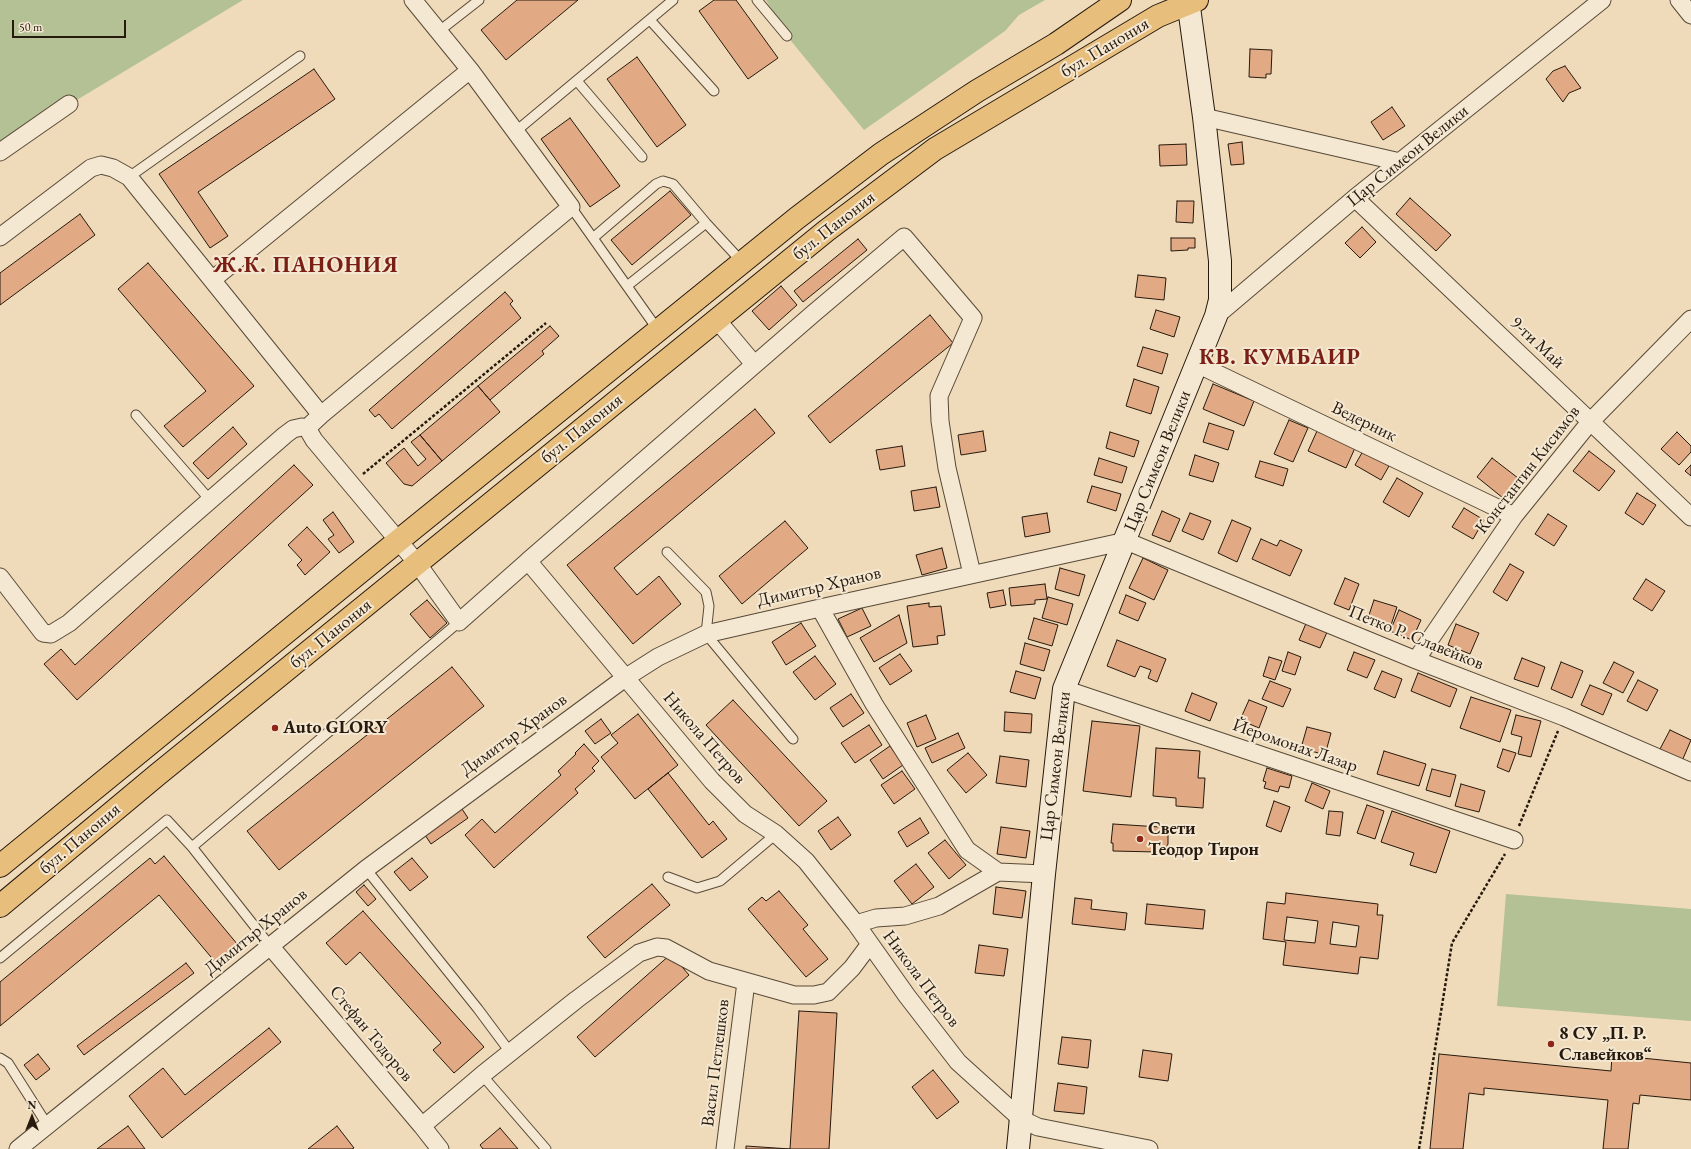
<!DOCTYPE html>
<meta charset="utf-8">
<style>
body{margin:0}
#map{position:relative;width:1691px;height:1149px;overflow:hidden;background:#efdbba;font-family:"EB Garamond",serif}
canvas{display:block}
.north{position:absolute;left:12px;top:1097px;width:40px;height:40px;-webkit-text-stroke:3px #f5e8d2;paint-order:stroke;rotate:0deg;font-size:11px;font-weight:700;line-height:16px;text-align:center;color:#26190d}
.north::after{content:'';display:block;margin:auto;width:14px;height:18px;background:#26190d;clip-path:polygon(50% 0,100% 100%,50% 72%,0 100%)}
.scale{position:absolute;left:12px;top:20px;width:114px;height:18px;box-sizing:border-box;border:2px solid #26190d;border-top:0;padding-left:5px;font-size:12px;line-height:14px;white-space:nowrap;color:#26190d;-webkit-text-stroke:3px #f5e8d2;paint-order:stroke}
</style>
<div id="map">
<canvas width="1691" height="1149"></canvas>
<div class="north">N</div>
<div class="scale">50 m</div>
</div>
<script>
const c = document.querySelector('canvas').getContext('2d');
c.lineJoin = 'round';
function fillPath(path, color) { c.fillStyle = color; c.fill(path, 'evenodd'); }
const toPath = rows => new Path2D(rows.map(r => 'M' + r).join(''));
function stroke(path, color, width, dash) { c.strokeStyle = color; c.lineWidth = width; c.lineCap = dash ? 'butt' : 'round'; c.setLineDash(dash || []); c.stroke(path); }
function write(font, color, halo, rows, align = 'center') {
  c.font = font + ' "EB Garamond",serif'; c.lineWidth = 4; c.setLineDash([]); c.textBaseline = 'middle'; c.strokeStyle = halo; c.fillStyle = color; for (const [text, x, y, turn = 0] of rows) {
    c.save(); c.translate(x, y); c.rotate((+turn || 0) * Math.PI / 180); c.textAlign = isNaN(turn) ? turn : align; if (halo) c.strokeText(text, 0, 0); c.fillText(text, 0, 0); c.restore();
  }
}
fillPath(toPath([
 [0,0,243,0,70,104,0,152],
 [766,0,1045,0,1019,15,1005,31,864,130,787,36],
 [1506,894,1691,909,1691,1021,1497,1006]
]), '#b3c194');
const building = toPath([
 [517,0,578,0,506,60,481,30,517,0],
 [714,0,736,0,778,58,748,79,699,11,714,0],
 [1250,49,1272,50,1271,74,1266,74,1266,78,1249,77,1250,49],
 [637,57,686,125,657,147,607,79,637,57],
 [1565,66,1581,88,1569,93,1563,102,1546,79,1553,71,1565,66],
 [314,69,335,99,198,192,228,236,210,248,159,174,314,69],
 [1392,107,1405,126,1383,140,1371,122,1392,107],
 [570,118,620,186,590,207,541,139,570,118],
 [1242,142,1244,164,1231,165,1228,144,1242,142],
 [1186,144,1187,165,1160,166,1159,145,1186,144],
 [670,191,691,215,632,265,611,240,670,191],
 [1410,198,1451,235,1436,251,1396,214,1410,198],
 [1177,201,1194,201,1193,223,1176,222,1177,201],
 [80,214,95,235,0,305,0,273,80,214],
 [1362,227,1376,242,1360,258,1345,243,1362,227],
 [1171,238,1195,238,1195,248,1188,248,1188,250,1171,251,1171,238],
 [858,239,867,250,803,302,794,291,858,239],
 [148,263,254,386,183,447,164,426,206,391,118,289,148,263],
 [1138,275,1166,278,1164,300,1135,297,1138,275],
 [781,286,797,305,769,330,752,311,781,286],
 [505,292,513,301,510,304,521,318,392,429,379,414,375,417,369,410,505,292],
 [1156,310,1180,317,1174,337,1150,329,1156,310],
 [930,315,953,343,830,443,808,416,930,315],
 [550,326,559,336,542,351,544,354,490,400,478,386,550,326],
 [1143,347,1168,354,1162,374,1137,366,1143,347],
 [1134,379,1159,387,1151,414,1126,406,1134,379],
 [1213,384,1254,401,1244,426,1203,409,1213,384],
 [478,386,500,412,442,461,420,435,478,386],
 [755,409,775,433,614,568,637,595,659,576,681,604,633,644,567,565,755,409],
 [1289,420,1308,428,1293,462,1274,454,1289,420],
 [1209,423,1234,431,1228,450,1203,442,1209,423],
 [233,427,247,444,208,479,193,463,233,427],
 [983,431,986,451,961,455,958,435,983,431],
 [1317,431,1355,448,1346,468,1308,451,1317,431],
 [1110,432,1139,441,1134,457,1106,448,1110,432],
 [1677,432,1691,446,1691,452,1679,465,1661,449,1677,432],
 [420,435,442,461,412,486,404,484,386,463,404,448,418,466,426,459,411,442,420,435],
 [902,446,905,466,880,470,876,450,902,446],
 [1363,451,1389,466,1381,480,1355,465,1363,451],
 [1589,451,1615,471,1599,491,1573,471,1589,451],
 [1195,455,1219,463,1213,482,1189,475,1195,455],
 [1099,458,1127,467,1122,483,1094,475,1099,458],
 [1492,458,1518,478,1503,498,1477,477,1492,458],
 [1260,461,1288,469,1283,486,1255,477,1260,461],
 [294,465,313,485,77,700,44,664,61,649,75,665,294,465],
 [1691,465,1691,476,1685,471,1691,465],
 [1397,478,1423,493,1409,517,1383,502,1397,478],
 [1092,486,1121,494,1116,511,1087,502,1092,486],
 [936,487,940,507,914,511,911,491,936,487],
 [1637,493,1656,505,1643,525,1625,513,1637,493],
 [1464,508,1484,520,1473,539,1452,527,1464,508],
 [1162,511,1180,519,1170,542,1152,535,1162,511],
 [333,512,354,542,339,553,328,539,334,535,323,520,333,512],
 [1047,513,1050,532,1025,537,1022,517,1047,513],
 [1190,513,1211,521,1203,540,1182,531,1190,513],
 [1548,514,1567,526,1554,546,1535,534,1548,514],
 [1232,520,1251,528,1237,562,1218,553,1232,520],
 [785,521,808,548,742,604,719,576,785,521],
 [307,527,330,552,305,575,297,565,302,560,288,545,307,527],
 [1261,539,1277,546,1280,540,1302,550,1290,576,1252,559,1261,539],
 [942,548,947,568,922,575,916,555,942,548],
 [1143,558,1168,570,1154,600,1129,588,1143,558],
 [1510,564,1524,572,1507,601,1493,592,1510,564],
 [1060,568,1085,575,1079,596,1055,589,1060,568],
 [1345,578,1359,584,1349,610,1334,604,1345,578],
 [1646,579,1665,591,1652,611,1633,599,1646,579],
 [1045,584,1047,599,1035,600,1035,604,1011,606,1009,588,1045,584],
 [1003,590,1006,605,990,608,987,593,1003,590],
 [1126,595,1146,603,1138,621,1119,613,1126,595],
 [1048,597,1073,604,1067,625,1042,618,1048,597],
 [427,600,447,623,430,638,410,614,427,600],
 [1374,600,1397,607,1390,628,1367,621,1374,600],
 [929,603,929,607,941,606,945,635,937,636,938,644,913,647,907,606,929,603],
 [862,608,871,626,847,637,838,619,862,608],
 [1399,610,1421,620,1412,640,1390,631,1399,610],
 [899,615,907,643,874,662,860,638,899,615],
 [1034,618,1058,625,1052,646,1028,639,1034,618],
 [1307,621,1328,630,1320,648,1299,640,1307,621],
 [801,623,816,646,786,665,772,642,801,623],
 [1456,624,1479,633,1470,654,1448,645,1456,624],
 [1117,640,1166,659,1157,682,1148,678,1151,670,1140,666,1135,677,1107,666,1117,640],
 [1025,643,1050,650,1044,671,1020,664,1025,643],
 [1288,652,1301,657,1295,675,1282,671,1288,652],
 [1354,652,1375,660,1367,678,1347,670,1354,652],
 [900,654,912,671,890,685,879,668,900,654],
 [815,656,836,684,815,700,793,672,815,656],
 [1269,657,1282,661,1275,680,1263,676,1269,657],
 [1522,658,1545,667,1538,687,1514,679,1522,658],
 [1561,662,1583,671,1572,698,1551,689,1561,662],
 [1614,662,1634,672,1623,693,1603,683,1614,662],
 [452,667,484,706,279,870,247,831,452,667],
 [1016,671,1041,678,1035,699,1010,692,1016,671],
 [1382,671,1402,679,1395,698,1374,689,1382,671],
 [1418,673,1457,689,1450,707,1411,691,1418,673],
 [1638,680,1658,690,1647,711,1627,701,1638,680],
 [1270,681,1291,689,1283,707,1262,699,1270,681],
 [1590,685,1612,694,1603,715,1581,705,1590,685],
 [1192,693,1217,703,1210,721,1185,711,1192,693],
 [851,694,864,713,843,727,830,708,851,694],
 [1471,697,1511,710,1500,742,1460,728,1471,697],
 [733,700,827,801,799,826,706,725,733,700],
 [1249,700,1267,707,1259,728,1240,720,1249,700],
 [1005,712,1032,714,1031,733,1004,731,1005,712],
 [638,714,678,765,635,799,601,757,618,743,611,735,638,714],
 [926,715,936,739,917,747,907,723,926,715],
 [1516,715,1541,721,1531,757,1518,754,1522,737,1511,734,1516,715],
 [601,719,611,733,595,744,585,731,601,719],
 [1092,721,1140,726,1131,797,1083,791,1092,721],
 [869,725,882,745,855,763,841,743,869,725],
 [1307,727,1331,733,1325,755,1301,748,1307,727],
 [1670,730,1691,740,1682,761,1660,749,1670,730],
 [958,733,965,748,932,763,925,748,958,733],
 [584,744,599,761,592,768,595,771,575,789,578,793,494,868,465,835,482,819,495,833,561,775,558,771,576,754,575,753,584,744],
 [890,746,903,765,883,779,870,760,890,746],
 [1156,748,1200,751,1198,778,1205,778,1203,808,1176,806,1176,798,1153,796,1156,748],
 [1503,749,1516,753,1509,772,1497,767,1503,749],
 [1384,751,1426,764,1419,786,1377,774,1384,751],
 [968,753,987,775,966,793,947,770,968,753],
 [1000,756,1029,760,1026,787,996,783,1000,756],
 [1267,768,1292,776,1289,788,1280,786,1278,792,1264,788,1266,782,1263,781,1267,768],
 [1432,769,1456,775,1450,797,1426,790,1432,769],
 [902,771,915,789,894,804,881,785,902,771],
 [668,773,709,825,713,821,727,839,702,858,648,789,668,773],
 [1312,783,1330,791,1323,809,1305,801,1312,783],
 [1461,784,1485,791,1479,812,1455,806,1461,784],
 [1274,801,1290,807,1281,832,1266,826,1274,801],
 [1367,805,1384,811,1375,839,1357,833,1367,805],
 [462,809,468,818,431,844,425,835,462,809],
 [1329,811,1343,812,1340,836,1326,834,1329,811],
 [1392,811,1450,831,1436,873,1410,865,1414,853,1381,842,1392,811],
 [838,817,851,835,831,850,818,831,838,817],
 [920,818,929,833,907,847,898,832,920,818],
 [1113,824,1160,827,1168,834,1168,844,1165,849,1157,852,1113,851,1113,843,1111,843,1113,824],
 [1001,827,1030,831,1026,858,997,854,1001,827],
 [945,840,966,865,949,879,928,853,945,840],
 [164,856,238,945,216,963,159,895,0,1026,0,982,150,858,155,864,164,856],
 [412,858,428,877,410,891,394,872,412,858],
 [916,864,934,887,912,904,894,881,916,864],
 [652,884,670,905,605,958,587,937,652,884],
 [364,885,376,899,368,906,356,892,364,885],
 [996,887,1026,891,1022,918,993,914,996,887],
 [779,891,808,925,803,929,828,959,806,977,748,909,762,897,766,901,779,891],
 [1286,893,1378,904,1377,915,1383,915,1378,959,1360,957,1358,974,1283,965,1286,942,1263,939,1267,902,1285,904,1286,893],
 [1287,917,1318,921,1315,943,1284,940,1287,917],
 [1333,922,1359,926,1356,947,1330,944,1333,922],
 [1075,898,1092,900,1091,909,1127,913,1125,930,1072,924,1075,898],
 [1147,904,1205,910,1203,929,1145,924,1147,904],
 [363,911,484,1047,454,1073,433,1050,441,1043,360,952,346,965,326,943,363,911],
 [979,945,1008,949,1004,976,975,973,979,945],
 [671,954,689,975,595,1057,577,1037,671,954],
 [186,963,194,973,84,1055,77,1046,186,963],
 [799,1011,837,1013,829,1149,746,1149,746,1146,790,1149,799,1011],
 [269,1028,281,1042,162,1138,129,1096,163,1068,185,1095,269,1028],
 [1062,1037,1091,1040,1088,1068,1058,1064,1062,1037],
 [1143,1050,1172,1054,1168,1081,1139,1077,1143,1050],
 [38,1054,50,1069,36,1080,24,1065,38,1054],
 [1439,1054,1611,1071,1612,1055,1691,1063,1691,1100,1640,1095,1639,1104,1633,1103,1628,1149,1603,1149,1608,1100,1484,1088,1484,1095,1469,1093,1463,1149,1430,1149,1439,1054],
 [933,1070,959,1102,937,1119,912,1087,933,1070],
 [1058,1083,1087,1087,1084,1114,1054,1111,1058,1083],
 [128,1126,145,1149,97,1149,128,1126],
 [337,1126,354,1148,352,1149,308,1149,337,1126],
 [500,1128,518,1149,483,1149,480,1145,500,1128]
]);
fillPath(building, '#e1aa84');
stroke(building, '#26190d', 1);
const service = toPath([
 [757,0,787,36],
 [650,20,714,91],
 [438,32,479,0],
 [577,81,642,157],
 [515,132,673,0],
 [129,177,300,56],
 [571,207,658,330],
 [593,238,656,184,663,181,673,184,706,223,742,262],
 [627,286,706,223],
 [136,415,210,500],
 [667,552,706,592,709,606,706,634,793,739],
 [192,847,459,622],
 [366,869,478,1009,510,1052],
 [668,877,697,888,720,881,776,834],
 [0,958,167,820,192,847,271,947],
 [0,1058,8,1063,48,1126],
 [482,1075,546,1149]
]);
const minor = toPath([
 [413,0,470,70,571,207,321,415,307,428,314,440,417,563,459,622,528,561,712,781,745,814,776,834,806,861,856,924,907,996,958,1062,1021,1119,1038,1127,1149,1149],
 [1679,0,1691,15],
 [1204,117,1400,162],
 [0,152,69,104],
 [1355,198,1691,517],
 [0,237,91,168,101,165,113,168,129,177,321,415],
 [212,280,470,70],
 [1216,316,1355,198,1602,0],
 [717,320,754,364],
 [1197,364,1514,516],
 [528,561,814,313,904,237,973,318,939,396,940,421,947,468,972,574],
 [0,577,43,633,51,634,69,623,285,435,293,429,302,427,307,428],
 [820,608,874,704,967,850,998,872,1044,874],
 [1416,660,1514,516,1590,422,1691,319],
 [1064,689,1514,840],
 [856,924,876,918,905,916,939,906,998,872],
 [271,947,422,1126,440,1149],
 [422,1126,482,1075,576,1000,639,953,657,947,666,948,709,971,794,995,814,995,828,992,852,968,870,944],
 [18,1149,366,869,625,678,658,657,706,634,820,608,1126,541,1416,660,1564,717,1691,772],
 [725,1149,746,982]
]);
const secondary = toPath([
 [1018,1149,1044,874,1064,689,1216,316,1220,300,1220,261,1204,117,1188,0]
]);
const primary = toPath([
 [0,866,398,541,797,218,881,154,977,91,1056,44,1120,0],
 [0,906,157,775,826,231,935,149,1158,16,1197,0]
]);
stroke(service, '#584a38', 11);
stroke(minor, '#584a38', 19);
stroke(secondary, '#26190d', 24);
stroke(primary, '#26190d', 24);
stroke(toPath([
 [363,474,546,323],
 [1519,826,1558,731],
 [1419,1149,1452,943,1505,854]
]), '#26190d', 2.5, [3, 2]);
stroke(service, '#f5e8d2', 9);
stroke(minor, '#f5e8d2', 17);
stroke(secondary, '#f5e8d2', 22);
stroke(primary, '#e8be7d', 22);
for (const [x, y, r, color] of [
 [275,728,4,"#8f2418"],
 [1140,839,4,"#8f2418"],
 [1551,1044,4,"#8f2418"]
]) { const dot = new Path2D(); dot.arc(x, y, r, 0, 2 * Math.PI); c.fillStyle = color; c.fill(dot); stroke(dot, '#f5e8d2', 1.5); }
write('18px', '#26190d', '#f5e8d2', [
 ["бул. Панония",1105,48,-31],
 ["Цар Симеон Велики",1408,156,-39],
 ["бул. Панония",834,226,-38],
 ["9-ти Май",1537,343,43],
 ["Ведерник",1364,422,26],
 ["бул. Панония",582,429,-39],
 ["Цар Симеон Велики",1158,461,-68],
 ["Константин Кисимов",1528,470,-52],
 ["Димитър Хранов",819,587,-13],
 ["бул. Панония",331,634,-39],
 ["Петко Р. Славейков",1416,638,22],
 ["Димитър Хранов",514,735,-36],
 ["Никола Петров",704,738,49],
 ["Йеромонах Лазар",1295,746,19],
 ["Цар Симеон Велики",1056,766,-83],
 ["бул. Панония",80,839,-40],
 ["Димитър Хранов",256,932,-39],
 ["Никола Петров",921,979,53],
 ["Стефан Тодоров",371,1034,50],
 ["Васил Петлешков",716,1063,-83]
]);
write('bold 18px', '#26190d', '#f5e8d2', [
 ["Auto GLORY",283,728],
 ["Свети",1148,829],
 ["Теодор Тирон",1148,850],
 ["8 СУ „П. Р.",1559,1034],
 ["Славейков“",1559,1055]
], 'left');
c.letterSpacing = '1px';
write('bold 22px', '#7a1f14', '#f5e8d2', [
 ["Ж.К. ПАНОНИЯ",306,266],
 ["КВ. КУМБАИР",1280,358]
]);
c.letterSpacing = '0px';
</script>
